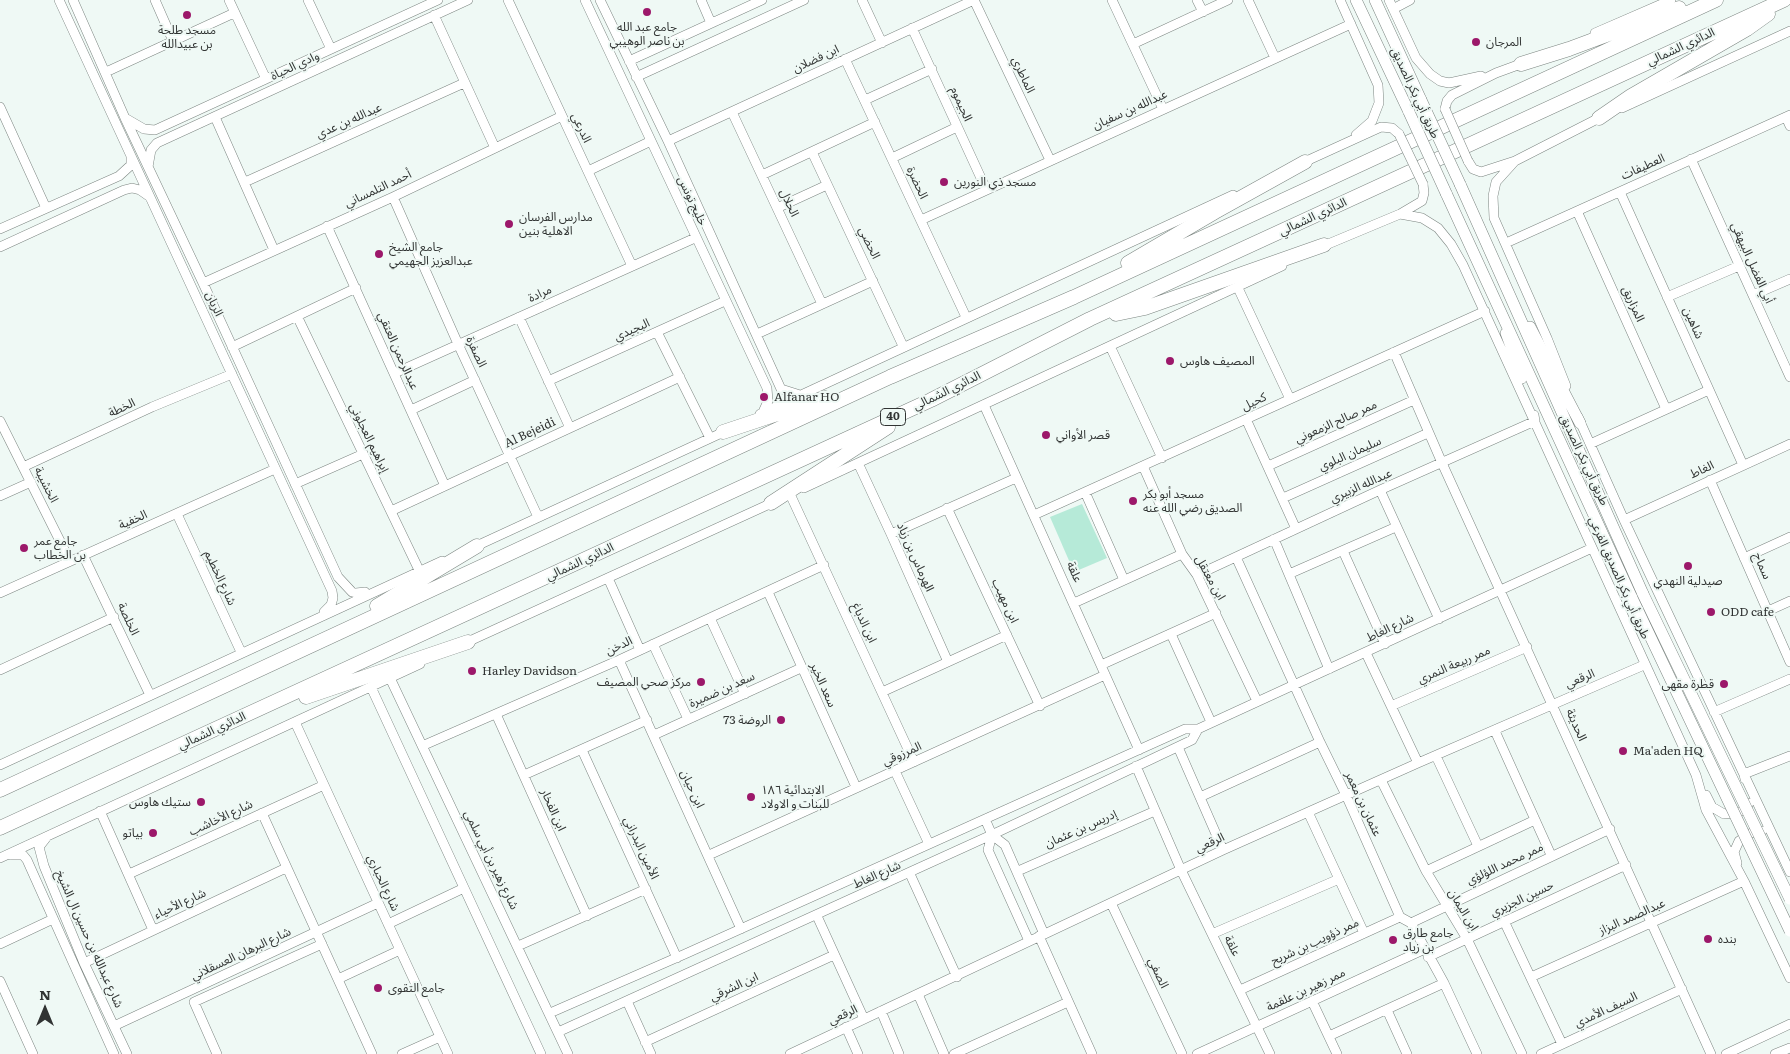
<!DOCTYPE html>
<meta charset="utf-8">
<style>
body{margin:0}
#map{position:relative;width:1790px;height:1054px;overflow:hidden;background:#eff9f5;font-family:Literata,serif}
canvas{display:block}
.north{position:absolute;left:20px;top:984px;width:50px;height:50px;-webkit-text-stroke:4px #eff9f5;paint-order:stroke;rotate:0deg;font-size:14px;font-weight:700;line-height:20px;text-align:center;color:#313433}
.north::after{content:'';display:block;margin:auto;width:18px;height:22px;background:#313433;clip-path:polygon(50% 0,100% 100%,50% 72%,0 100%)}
</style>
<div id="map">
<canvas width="1790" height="1054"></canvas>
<div class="north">N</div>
</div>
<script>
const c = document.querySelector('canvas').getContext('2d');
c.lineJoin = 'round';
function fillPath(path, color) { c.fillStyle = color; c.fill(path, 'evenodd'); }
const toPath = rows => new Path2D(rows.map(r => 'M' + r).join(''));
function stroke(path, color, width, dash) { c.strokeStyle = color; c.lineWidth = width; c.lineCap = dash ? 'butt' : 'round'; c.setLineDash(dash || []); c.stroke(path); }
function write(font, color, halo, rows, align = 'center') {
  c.font = font + ' Literata,"Noto Sans Arabic",serif'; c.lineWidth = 4; c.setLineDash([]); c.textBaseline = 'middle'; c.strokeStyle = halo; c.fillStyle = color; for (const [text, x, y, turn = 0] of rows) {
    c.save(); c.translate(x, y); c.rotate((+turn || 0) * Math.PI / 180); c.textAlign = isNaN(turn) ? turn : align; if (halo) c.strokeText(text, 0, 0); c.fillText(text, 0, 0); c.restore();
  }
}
fillPath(toPath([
 [1082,504,1107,558,1074,572,1050,517]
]), '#b6ead8');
const minor = toPath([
 [59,0,332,591,333,598,331,605,324,612],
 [73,0,125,118,203,283,338,577,352,592,356,593,365,592],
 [155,0,173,41],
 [229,0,266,79],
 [308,0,331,49],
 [508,0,632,266],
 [585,0,767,388,768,401,763,412],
 [600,0,668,141,781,389,800,395],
 [701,0,711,23],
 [862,0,882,43],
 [974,0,1050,160],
 [1112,0,1163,109],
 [1197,0,1203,12],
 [1248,0,1275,58],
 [1340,0,1378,85,1379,103,1372,121,1356,135],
 [1389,0,1416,58,1430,74,1440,81,1449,83,1481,76],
 [1393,9,1410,0],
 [434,15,495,148],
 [912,28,986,189],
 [1595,33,1671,0],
 [1133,44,1228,0],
 [845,59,966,317],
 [629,61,762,0],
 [106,72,234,13],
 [636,77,804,0],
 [865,100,932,69],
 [0,107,46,208],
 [1622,108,1790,31],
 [1445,109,1447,101,1452,95,1496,73,1526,62],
 [732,112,822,304],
 [215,117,274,250],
 [1786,117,1790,126],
 [125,118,144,129,155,130,438,0],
 [668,141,974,0],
 [812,152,903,346],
 [892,158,957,127],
 [1691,159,1790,377],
 [1468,161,1473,169,1481,172,1515,161,1603,116],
 [1515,161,1496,182,1493,196,1494,218,1547,338,1566,386],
 [1302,163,1381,127,1392,128,1399,134],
 [148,167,151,150,157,143,468,0],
 [588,171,651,141],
 [762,175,875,122],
 [245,182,464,83],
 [1620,192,1743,465],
 [393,197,458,344,538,517],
 [777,208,827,185],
 [1577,211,1666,409],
 [1400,214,1422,218,1438,228,1451,244,1463,265,1696,775,1706,810,1744,881,1790,978],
 [921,220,1351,24],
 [327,226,445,486],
 [0,229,119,176,131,165,131,157],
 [1506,243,1790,115],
 [0,247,124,190,132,188,140,190,150,197],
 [1321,247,1400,214,1422,201,1424,193,1423,184],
 [203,283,393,197,562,116],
 [1238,288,1290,399],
 [1753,295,1790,279],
 [1667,297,1739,266],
 [297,316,419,570],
 [519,317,570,428],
 [657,332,710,438],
 [1505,333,1522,379],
 [757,334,873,281],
 [1110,346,1162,458],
 [232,347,356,288],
 [1394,352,1442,463,1711,1054],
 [395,373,695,238],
 [548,381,725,301],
 [984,405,1139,750],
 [411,410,475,380],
 [760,414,1233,195],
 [1578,417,1624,520,1790,872],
 [1246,419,1296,529],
 [0,421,70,561],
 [1590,444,1709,390],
 [858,463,891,534,948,662],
 [1143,466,1182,554,1197,575,1257,701],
 [1268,466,1414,400],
 [23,467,152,407,232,374],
 [1710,480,1790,662],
 [295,484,363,454],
 [804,488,1282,266],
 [1380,490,1439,619],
 [1085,492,1124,580],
 [790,494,914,762],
 [0,496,31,482],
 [1283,498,1428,433],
 [947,508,1040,706],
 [391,511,680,377],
 [177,514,241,652],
 [1034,515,1485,311],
 [1624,520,1790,444],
 [891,534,1016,478],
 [1274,539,1329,669],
 [472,548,728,430],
 [1343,551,1385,644],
 [83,555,150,695],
 [1236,557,1320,742,1346,795,1400,917,1411,923,1444,983,1477,1054],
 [1744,558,1790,537],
 [1289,574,1396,527],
 [1197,575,1380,490,1535,421,1534,415],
 [608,578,640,650],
 [768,592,856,787],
 [0,593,275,469],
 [1074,603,1182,554],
 [1768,611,1790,601],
 [710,618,745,694],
 [1171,634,1211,722],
 [463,644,774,502],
 [653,644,688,719],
 [1366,653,1418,763],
 [619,660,741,929],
 [1101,665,1216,613],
 [0,670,114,617],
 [390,678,568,1054],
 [371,687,541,1054],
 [882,692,1007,635],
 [1391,706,1527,647],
 [1714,712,1790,679],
 [496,714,587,916],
 [295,722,448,1054],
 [1495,731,1551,855],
 [654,735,801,668],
 [422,746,619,660,824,565],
 [1178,747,1223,850],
 [582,750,677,958],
 [1436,756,1478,846],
 [0,765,442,561],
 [1136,766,1181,870,1270,1054],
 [895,771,929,844],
 [524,775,647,720],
 [1745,779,1744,774,1790,756],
 [1381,780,1426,871,1467,939,1522,1054],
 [1706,795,1712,807,1724,814,1737,813,1746,809,1749,803],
 [1200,797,1320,742],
 [100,811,153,930],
 [1308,812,1364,933],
 [262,813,372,1054],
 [985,819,992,835,1005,845,1044,934],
 [992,835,988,850,1029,941],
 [46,838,39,847,44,866,84,963,127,1054],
 [12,855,23,855,27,860,114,1054],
 [709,855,1105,675],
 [0,858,420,664],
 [1737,863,1734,852,1739,841,1747,835,1756,831,1762,831],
 [1018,871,1155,811],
 [1426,871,1535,820],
 [129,874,324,785],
 [910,874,957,977],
 [1111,903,1182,1054],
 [817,916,864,1019],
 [1504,921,1562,1044],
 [1411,923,1610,829],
 [388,924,464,888],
 [1212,934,1339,879],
 [1039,936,1092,1054],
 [0,944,53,919],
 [518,946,646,889],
 [1428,957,1626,865],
 [84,963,286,868],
 [1531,977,1744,881],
 [338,979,400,950],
 [0,981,33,1054],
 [1240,990,1400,917],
 [918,994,944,1054],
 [627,1001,651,1054],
 [1312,1001,1337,1054],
 [1387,1010,1407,1054],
 [881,1011,899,1054],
 [550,1013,685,954,1185,729,1198,729,1592,548],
 [114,1026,378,903],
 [846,1027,858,1054],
 [558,1032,1000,831,1192,740,1198,729],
 [1329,1036,1444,983],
 [645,1042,834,955],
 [217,1054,194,1002,322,944],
 [402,1054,440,1037],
 [790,1054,1223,850,1418,763,1644,665],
 [954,1054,1068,1002],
 [1197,1054,1425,949],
 [1541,1054,1682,989],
 [1726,1054,1790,1024],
 [1775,1054,1790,1048]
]);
const major = toPath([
 [1356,0,1409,112],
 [1375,0,1421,100],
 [1460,184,1643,594],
 [1446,193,1632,598],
 [1530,327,1580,423]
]);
const highway = toPath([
 [1521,64,1569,49,1679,8],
 [1599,118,1631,96,1747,29,1768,14],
 [1128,263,1215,212,1305,162],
 [1116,314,1145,308,1324,245],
 [723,432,825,398],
 [771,503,888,427],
 [377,606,477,546],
 [306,697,468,642],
 [0,790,890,377,1074,297,1716,0],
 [0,828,931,400,1090,319,1784,0]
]);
stroke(minor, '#7c8581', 10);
stroke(major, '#7c8581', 12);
stroke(highway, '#7c8581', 15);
stroke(minor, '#fff', 9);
stroke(major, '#fff', 11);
stroke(highway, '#fff', 14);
const minorBridge = toPath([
 [1445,109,1468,161],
 [1399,134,1423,184]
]);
const majorBridge = toPath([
 [1421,100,1460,184],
 [1409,112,1446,193],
 [1643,594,1790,899],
 [1632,598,1790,931]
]);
stroke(minorBridge, '#7c8581', 10, []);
stroke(majorBridge, '#7c8581', 12, []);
stroke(minorBridge, '#fff', 9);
stroke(majorBridge, '#fff', 11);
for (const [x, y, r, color] of [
 [647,12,5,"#9c186a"],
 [187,15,5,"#9c186a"],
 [1476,42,5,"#9c186a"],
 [944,182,5,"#9c186a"],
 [509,224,5,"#9c186a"],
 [379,254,5,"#9c186a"],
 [1170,361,5,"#9c186a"],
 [764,397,5,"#9c186a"],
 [1046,435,5,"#9c186a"],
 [1133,501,5,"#9c186a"],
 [24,548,5,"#9c186a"],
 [1688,566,5,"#9c186a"],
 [1711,612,5,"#9c186a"],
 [472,671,5,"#9c186a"],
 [701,682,5,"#9c186a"],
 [1724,684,5,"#9c186a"],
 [781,720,5,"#9c186a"],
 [1623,751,5,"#9c186a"],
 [751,797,5,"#9c186a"],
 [201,802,5,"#9c186a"],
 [153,833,5,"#9c186a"],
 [1708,939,5,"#9c186a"],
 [1393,940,5,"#9c186a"],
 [378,988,5,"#9c186a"]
]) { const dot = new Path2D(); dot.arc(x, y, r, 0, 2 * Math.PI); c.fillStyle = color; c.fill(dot); stroke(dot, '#eff9f5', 2); }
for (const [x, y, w] of [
 [893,417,25]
]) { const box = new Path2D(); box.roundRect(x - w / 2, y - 8.5, w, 17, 4); c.fillStyle = '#eff9f5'; c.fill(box); stroke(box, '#313433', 1); }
write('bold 11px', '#313433', null, [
 ["40",893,417]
]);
write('12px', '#313433', '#eff9f5', [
 ["جامع عبد الله",647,27,"center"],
 ["بن ناصر الوهيبي",647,41,"center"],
 ["مسجد طلحة",187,30,"center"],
 ["بن عبيدالله",187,44,"center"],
 ["المرجان",1486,42],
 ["مسجد ذي النورين",954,182],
 ["مدارس الفرسان",519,217],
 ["الاهلية بنين",519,231],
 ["جامع الشيخ",389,247],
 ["عبدالعزيز الجهيمي",389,261],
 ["المصيف هاوس",1180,361],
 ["Alfanar HO",774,397],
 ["قصر الأواني",1056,435],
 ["مسجد أبو بكر",1143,494],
 ["الصديق رضي الله عنه",1143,508],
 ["جامع عمر",34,541],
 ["بن الخطاب",34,555],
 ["صيدلية النهدي",1688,581,"center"],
 ["ODD cafe",1721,612],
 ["Harley Davidson",482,671],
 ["مركز صحي المصيف",691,682,"right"],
 ["قطرة مقهى",1714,684,"right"],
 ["الروضة 73",771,720,"right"],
 ["Ma'aden HQ",1633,751],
 ["الابتدائية ١٨٦",761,790],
 ["للبنات و الاولاد",761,804],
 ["ستيك هاوس",191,802,"right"],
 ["بياتو",143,833,"right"],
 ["جامع طارق",1403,933],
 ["بن زياد",1403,947],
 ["بنده",1718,939],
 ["جامع التقوى",388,988]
], 'left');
write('12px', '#313433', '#eff9f5', [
 ["الدائري الشمالي",1681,47,-25],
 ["ابن فضلان",816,59,-25],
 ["وادي الحياة",295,66,-25],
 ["الماطري",1023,75,65],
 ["طريق أبي بكر الصديق",1415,93,65],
 ["الجيموم",961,104,66],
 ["عبدالله بن سفيان",1130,110,-24],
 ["عبدالله بن عدي",349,121,-24],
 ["الدرعي",581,128,65],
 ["العطيفات",1643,167,-24],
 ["الحضرة",917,183,65],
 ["أحمد التلمساني",378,189,-25],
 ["خليج تونس",692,201,65],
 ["الحلال",789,203,65],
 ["الدائري الشمالي",1313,217,-25],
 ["الحضي",869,243,64],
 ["أبي الفضل البيهقي",1752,263,66],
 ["مرادة",540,294,-24],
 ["الريان",214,304,65],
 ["المزاريق",1633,304,66],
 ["شاهين",1693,323,66],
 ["البجيدي",632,330,-24],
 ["عبدالرحمن العتقي",398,351,66],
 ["الصفرة",476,352,65],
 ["الدائري الشمالي",947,391,-26],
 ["كحيل",1254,402,-25],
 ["الخطة",122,408,-25],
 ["ممر صالح الزمعوني",1336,422,-24],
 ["Al Bejeidi",530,433,-25],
 ["إبراهيم العجلوني",369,438,64],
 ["سليمان البلوي",1350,454,-24],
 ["طريق أبي بكر الصديق",1584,460,65],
 ["الغاط",1702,470,-25],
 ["الخشيبة",46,485,63],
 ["عبدالله الزبيري",1361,486,-24],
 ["الخفية",133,520,-24],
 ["الهرماس بن زياد",915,557,66],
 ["الدائري الشمالي",580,562,-25],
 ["سماح",1762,566,66],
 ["علقة",1074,572,66],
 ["شارع الخطيم",220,578,65],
 ["ابن معتقل",1210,578,61],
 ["طريق أبي بكر الصديق الفرعي",1619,578,66],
 ["ابن مهيب",1005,601,65],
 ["الخلصة",128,619,65],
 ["ابن الدباغ",864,623,65],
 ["شارع الغاط",1390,628,-25],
 ["الدخن",619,646,-25],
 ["ممر ربيعة النمري",1454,665,-23],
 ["الرقعي",1580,679,-23],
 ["سعد الخير",823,685,66],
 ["سعد بن ضميرة",722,690,-24],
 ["الحديثة",1576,725,66],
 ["الدائري الشمالي",212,731,-25],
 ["المرزوقي",902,754,-24],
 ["ابن حيان",692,789,65],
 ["عثمان بن معمر",1363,804,65],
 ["ابن الفخار",553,810,66],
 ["شارع الأخاشب",221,818,-25],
 ["إدريس بن عثمان",1081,829,-24],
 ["الرقعي",1210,843,-25],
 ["الأمين البدراني",641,848,65],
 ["شارع زهير بن أبي سلمي",491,860,64],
 ["ممر محمد اللؤلؤي",1505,864,-25],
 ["شارع الغاط",877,875,-24],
 ["شارع الحباري",383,883,65],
 ["حسين الجزيري",1522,899,-25],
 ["شارع الأحياء",180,904,-25],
 ["ابن اليمان",1463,910,59],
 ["عبدالصمد البزاز",1632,917,-24],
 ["شارع عبدالله بن حسين ال الشيخ",89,939,66],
 ["ممر ذؤويب بن شريح",1315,942,-25],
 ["علقة",1232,946,63],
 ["شارع البرهان العسقلاني",241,954,-25],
 ["الصفي",1158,973,65],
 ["ابن الشرقي",734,987,-25],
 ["ممر زهير بن علقمة",1306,990,-25],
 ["السيف الأمدي",1606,1010,-25],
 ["الرقعي",843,1015,-25]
]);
</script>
